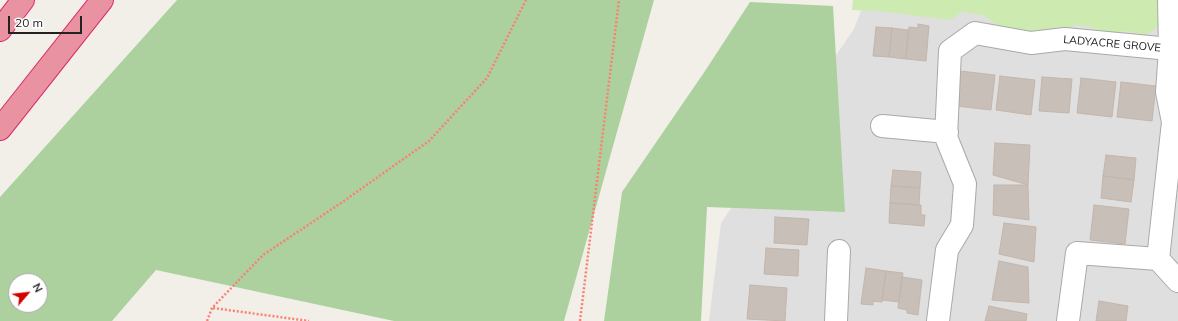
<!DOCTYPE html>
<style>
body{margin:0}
#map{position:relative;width:1178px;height:321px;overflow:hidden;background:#f2efe9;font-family:Mulish,sans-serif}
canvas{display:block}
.north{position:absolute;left:8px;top:273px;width:40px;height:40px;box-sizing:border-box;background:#fff;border:1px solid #a7a7a7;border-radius:50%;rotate:62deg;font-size:11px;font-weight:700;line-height:16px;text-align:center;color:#222}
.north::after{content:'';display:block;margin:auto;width:14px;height:18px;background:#d40000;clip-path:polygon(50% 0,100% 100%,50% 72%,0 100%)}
.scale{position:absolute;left:8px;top:16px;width:74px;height:18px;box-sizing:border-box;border:2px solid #222;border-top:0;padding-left:5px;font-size:12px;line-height:14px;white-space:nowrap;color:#222;-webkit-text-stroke:3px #fff;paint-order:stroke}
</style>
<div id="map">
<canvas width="1178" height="321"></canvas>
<div class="north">N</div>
<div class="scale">20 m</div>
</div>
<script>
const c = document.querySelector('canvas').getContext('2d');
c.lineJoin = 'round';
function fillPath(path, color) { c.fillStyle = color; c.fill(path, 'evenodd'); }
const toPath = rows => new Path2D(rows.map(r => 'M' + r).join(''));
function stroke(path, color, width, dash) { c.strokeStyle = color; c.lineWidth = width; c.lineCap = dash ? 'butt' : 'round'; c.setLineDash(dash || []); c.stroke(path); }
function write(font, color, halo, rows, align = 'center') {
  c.font = font + ' Mulish,sans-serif'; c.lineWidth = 3; c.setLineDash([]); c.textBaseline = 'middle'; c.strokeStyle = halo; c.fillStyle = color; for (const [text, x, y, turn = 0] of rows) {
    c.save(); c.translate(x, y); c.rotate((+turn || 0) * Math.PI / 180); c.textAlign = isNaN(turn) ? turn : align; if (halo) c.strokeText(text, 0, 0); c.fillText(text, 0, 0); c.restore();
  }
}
fillPath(toPath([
 [865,0,1178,0,1178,321,709,321,721,223,854,29]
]), '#e0dfdf');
fillPath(toPath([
 [853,0,1158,0,1162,5,1160,25,1146,35,1122,31,1101,38,1092,27,1074,25,1065,32,1009,34,983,15,962,12,950,20,879,11,852,10]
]), '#cdebb0');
fillPath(toPath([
 [177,0,654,0,564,321,394,321,156,270,112,321,0,321,0,197],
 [16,281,40,281,40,305,16,305],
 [750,2,833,6,845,212,707,207,701,321,604,321,622,192,705,71]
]), '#add19e');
const building = toPath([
 [918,24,929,26,926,61,906,59,909,27,918,28,918,24],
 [876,27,892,28,889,57,873,56,876,27],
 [892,28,908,30,906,59,889,57,892,28],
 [960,71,995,75,991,110,956,106,960,71],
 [1000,76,1035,80,1031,115,996,110,1000,76],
 [1042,77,1072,79,1069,113,1039,111,1042,77],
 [1081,78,1116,82,1112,117,1077,113,1081,78],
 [1121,82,1156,86,1152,121,1117,117,1121,82],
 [995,143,1030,145,1028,185,993,175,995,143],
 [1106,155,1136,158,1134,180,1103,176,1106,155],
 [893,170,921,172,920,188,891,186,893,170],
 [1103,176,1134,180,1131,202,1101,198,1103,176],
 [994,185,1028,185,1029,220,993,215,994,185],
 [891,186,920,188,919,205,890,203,891,186],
 [890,203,921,205,921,215,925,215,924,226,889,223,890,203],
 [1094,205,1129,209,1125,244,1090,240,1094,205],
 [775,217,809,219,807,245,774,243,775,217],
 [1004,223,1036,227,1034,262,999,254,1004,223],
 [766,248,799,250,798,276,764,274,766,248],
 [999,261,1028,267,1029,303,992,300,999,261],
 [866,268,886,271,882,302,873,301,873,305,861,304,866,268],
 [886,271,903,273,899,302,882,300,886,271],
 [902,277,922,280,918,315,907,313,907,310,898,308,902,277],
 [750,285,787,288,785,321,747,319,750,285],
 [1099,301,1128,306,1126,321,1096,321,1099,301],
 [989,306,1027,314,1026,321,985,321,989,306]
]);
fillPath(building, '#c7bfb8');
stroke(building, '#c4b6ab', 1);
const minor = toPath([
 [882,126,947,132],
 [1158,259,1173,122,1167,92,1170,49,1169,0],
 [836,321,839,251],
 [938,321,947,250,962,225,965,184,946,137,950,51,975,33,1031,43,1065,39,1170,49],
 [1068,321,1077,253,1158,259,1178,281]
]);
const highway = toPath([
 [0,30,23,0],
 [0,129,102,0]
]);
stroke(minor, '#a9a9a9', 24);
stroke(highway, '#dc2a67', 24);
stroke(toPath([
 [213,308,309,321],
 [207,321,212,308,263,255,341,203,429,141,487,78,526,0],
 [580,321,619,0]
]), '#fa8072', 2.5, [2, 2]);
stroke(minor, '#fff', 22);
stroke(highway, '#e892a2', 22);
write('11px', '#222', '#fff', [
 ["LADYACRE GROVE",1112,44,5]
]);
</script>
